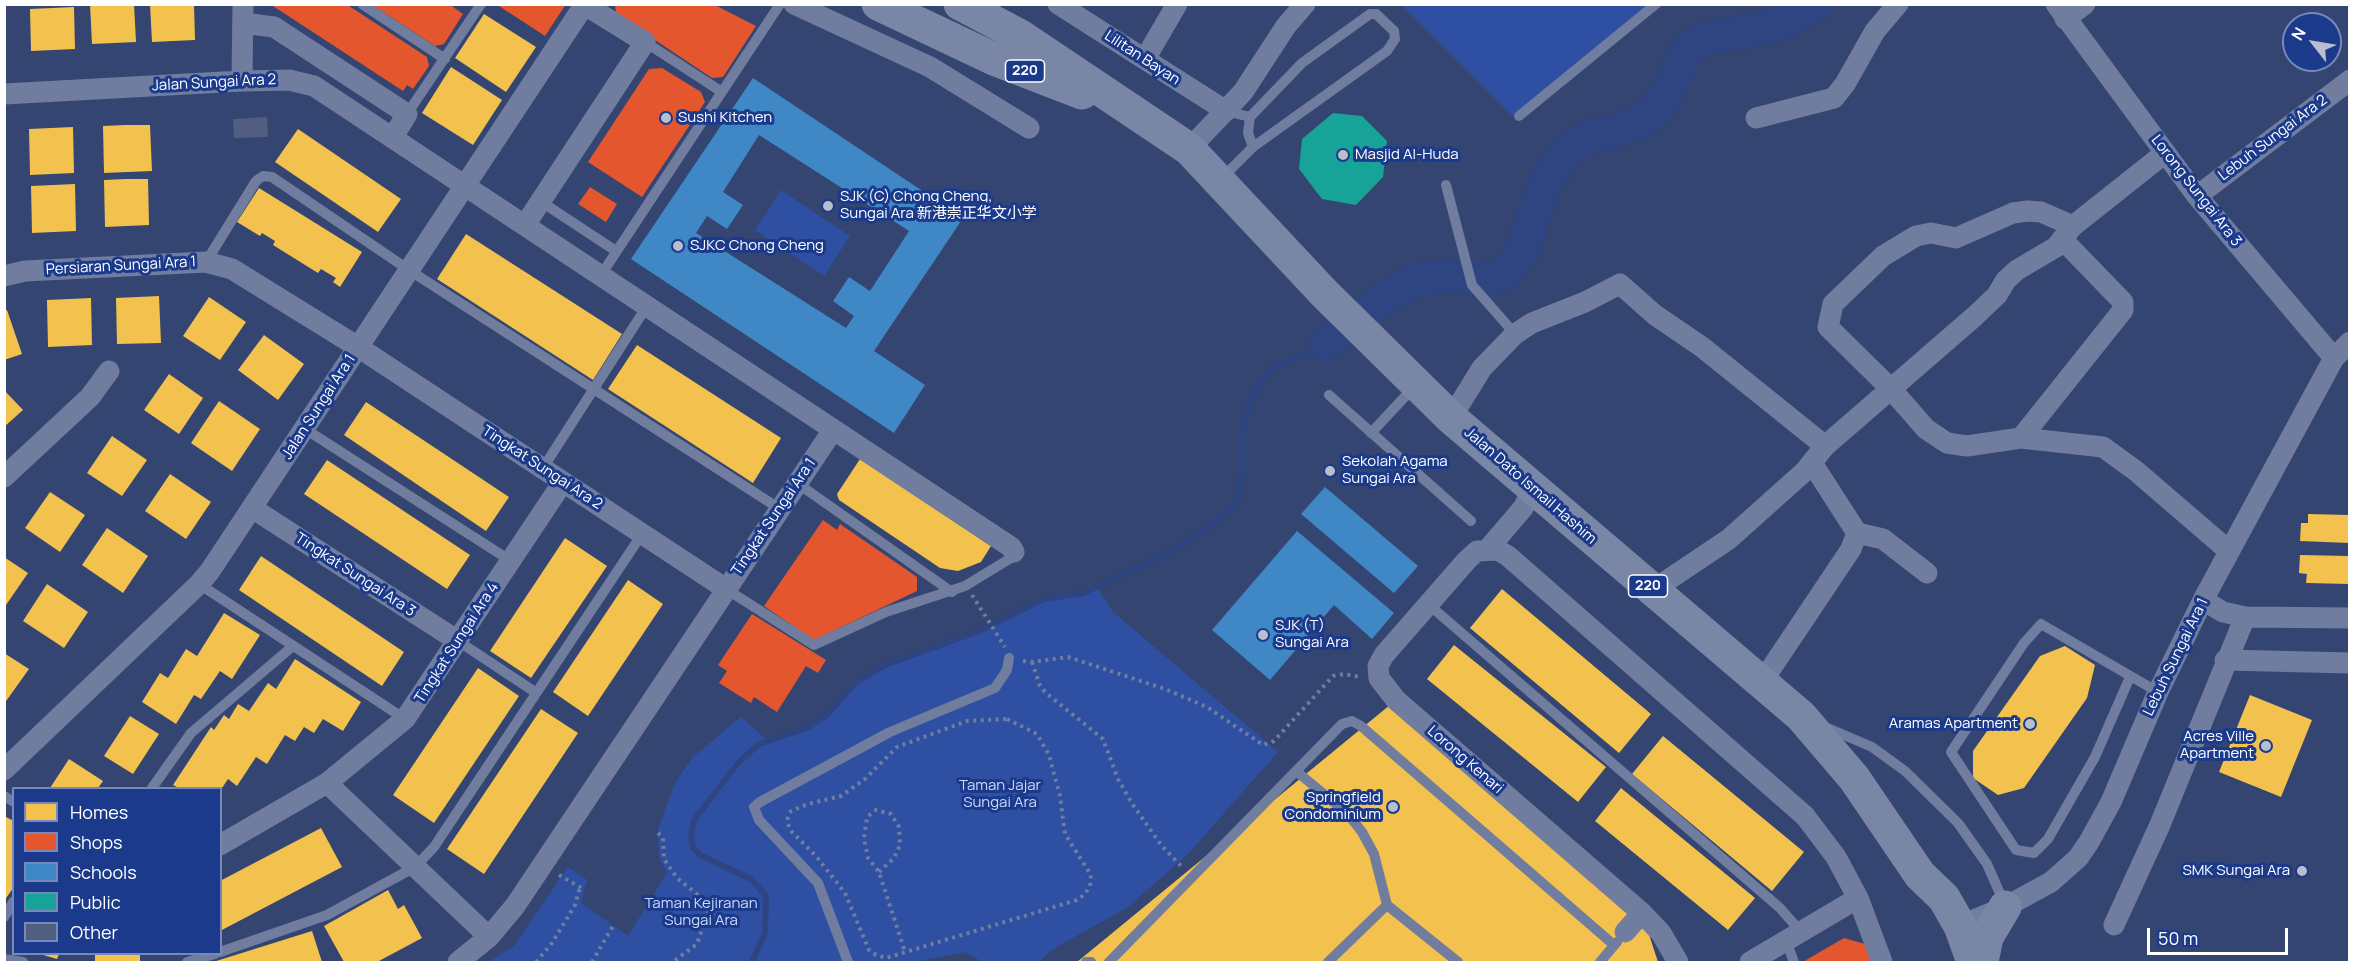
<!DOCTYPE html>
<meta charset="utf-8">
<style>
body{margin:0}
#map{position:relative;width:2354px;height:967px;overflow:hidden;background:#344572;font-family:Manrope,sans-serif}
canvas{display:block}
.frame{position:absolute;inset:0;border:6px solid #fff;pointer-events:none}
.legend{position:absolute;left:12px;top:787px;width:210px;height:168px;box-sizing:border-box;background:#1b3a8b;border:2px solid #7689b9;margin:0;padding:8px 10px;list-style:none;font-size:18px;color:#fff}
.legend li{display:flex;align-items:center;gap:12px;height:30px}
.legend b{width:30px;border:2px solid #7689b9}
.north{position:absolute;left:2282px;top:12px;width:60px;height:60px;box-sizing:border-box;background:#1b3a8b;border:2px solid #7689b9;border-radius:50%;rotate:301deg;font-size:16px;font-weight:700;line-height:24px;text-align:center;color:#fff}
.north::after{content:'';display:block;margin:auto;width:21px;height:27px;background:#b8bece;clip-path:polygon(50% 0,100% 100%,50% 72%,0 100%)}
.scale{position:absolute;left:2147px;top:928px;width:141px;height:27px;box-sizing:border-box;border:3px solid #fff;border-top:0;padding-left:8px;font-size:18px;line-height:21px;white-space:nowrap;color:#fff;-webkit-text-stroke:4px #1b3a8b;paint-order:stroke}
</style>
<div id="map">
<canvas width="2354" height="967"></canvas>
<div class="frame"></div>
<ul class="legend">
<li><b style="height:16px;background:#f2c14e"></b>Homes</li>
<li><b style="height:16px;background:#e4572e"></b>Shops</li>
<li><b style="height:16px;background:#3f88c5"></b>Schools</li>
<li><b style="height:16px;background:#17a398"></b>Public</li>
<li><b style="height:16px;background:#515e82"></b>Other</li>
</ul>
<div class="north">N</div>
<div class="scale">50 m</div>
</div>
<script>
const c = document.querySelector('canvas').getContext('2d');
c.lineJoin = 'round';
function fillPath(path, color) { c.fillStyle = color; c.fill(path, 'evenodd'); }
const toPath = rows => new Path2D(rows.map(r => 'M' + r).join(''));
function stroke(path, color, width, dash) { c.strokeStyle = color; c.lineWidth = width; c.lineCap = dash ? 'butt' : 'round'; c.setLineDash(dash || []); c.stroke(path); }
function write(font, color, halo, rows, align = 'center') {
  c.font = font + ' Manrope,"Noto Sans SC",sans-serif'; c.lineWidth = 6; c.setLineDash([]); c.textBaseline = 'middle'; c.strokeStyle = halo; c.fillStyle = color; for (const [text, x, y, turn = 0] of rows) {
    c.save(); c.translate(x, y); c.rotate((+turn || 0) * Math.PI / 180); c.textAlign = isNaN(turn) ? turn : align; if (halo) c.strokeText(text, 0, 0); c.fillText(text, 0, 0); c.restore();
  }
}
fillPath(toPath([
 [1402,5,1649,5,1514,117],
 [781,190,850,236,824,276,755,230],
 [1096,587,1113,612,1278,752,1188,854,1128,907,1055,948,1038,962,983,962,965,952,915,962,489,962,514,946,568,867,587,880,581,903,628,936,667,873,659,857,658,829,675,783,693,757,741,717,767,740,807,728,827,715,855,683,885,665,977,632,1044,599,1083,593]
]), '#2f50a2');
fillPath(toPath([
 [90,4,134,4,136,42,92,44],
 [150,4,194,4,195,40,152,42],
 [74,7,75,49,31,51,30,9],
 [484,14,536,47,506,92,455,58],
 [451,67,502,100,473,145,422,113],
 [125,125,150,125,152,171,104,173,103,126],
 [73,127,74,173,30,175,29,129],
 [298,129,401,199,378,232,275,162],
 [126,179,148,179,149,225,105,227,104,180],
 [75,184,76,231,32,233,31,186],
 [259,188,362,252,340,287,333,282,336,278,321,269,318,273,273,245,275,241,262,233,260,236,237,222],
 [466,234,622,334,593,380,437,279],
 [159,296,161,343,117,344,116,298],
 [209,297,246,322,220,360,183,336],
 [91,298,92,345,48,347,47,300],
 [7,310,22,354,4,360,4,311],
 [264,335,304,364,278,400,238,370],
 [637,345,781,438,753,483,608,389],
 [169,374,203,398,179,434,144,410],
 [4,390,23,410,4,427],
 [219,401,260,429,232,471,191,443],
 [366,402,509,497,486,531,344,435],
 [112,436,147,460,122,496,87,473],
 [860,459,991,546,981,562,958,571,940,568,839,500,837,494],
 [327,460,470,555,447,589,304,494],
 [170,474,211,502,186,539,145,511],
 [50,492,85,515,60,552,25,528],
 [2308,514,2349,515,2349,543,2300,541,2301,523,2308,523],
 [107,528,148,556,123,593,82,565],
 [565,538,607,566,531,678,490,651],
 [2300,555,2349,556,2349,584,2306,583,2307,574,2299,573],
 [261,556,404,652,382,686,239,590],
 [4,557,28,573,4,608],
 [628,580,663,604,588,716,553,692],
 [47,584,88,612,64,648,23,621],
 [1502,589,1651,714,1619,753,1470,628],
 [224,613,260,635,232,679,220,671,201,699,194,695,176,724,142,702,160,673,168,678,186,649,197,656],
 [1454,645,1606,767,1578,802,1427,679],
 [2065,646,2095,665,2087,698,2024,788,1998,795,1973,778,1973,751,2040,656],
 [4,653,29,669,4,704],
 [295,659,361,702,343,731,323,719,314,733,304,727,295,741,285,735,267,764,256,757,237,786,228,779,220,791,220,788,179,788,173,785,211,727,214,730,224,715,229,719,238,704,249,711,268,683,276,689],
 [478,668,519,696,434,823,393,795],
 [2250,695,2312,720,2281,797,2219,772],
 [1396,700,1642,913,1658,962,1077,962],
 [541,709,578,733,484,874,447,849],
 [130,716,159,734,133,774,104,756],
 [1663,736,1804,852,1772,891,1632,774],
 [69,759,103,781,98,788,50,788],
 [1621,788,1755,898,1728,930,1595,821],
 [6,817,14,821,14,887,4,901],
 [321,828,342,867,220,931,220,881],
 [388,890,398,909,404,905,422,938,377,962,344,962,324,926],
 [312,931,322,962,213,962],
 [40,954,59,954,57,959],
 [95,954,140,954,140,962,95,962]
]), '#f2c14e');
fillPath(toPath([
 [270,4,346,4,427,57,429,66,413,89,407,85,403,91],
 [371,4,449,4,463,14,444,44,435,46],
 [496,4,566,4,545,36],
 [615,4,713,4,756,26,723,77,712,78,616,14],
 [662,68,701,92,705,102,642,197,588,162,649,69],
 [590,187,617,204,606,222,578,204],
 [823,520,837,530,840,524,917,577,917,591,814,640,764,606],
 [752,614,826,660,818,673,806,666,777,712,754,697,751,703,719,683,727,671,718,665],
 [1844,938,1865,944,1871,962,1806,962,1806,960]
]), '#e4572e');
fillPath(toPath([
 [753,78,963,218,874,351,925,385,894,433,631,259],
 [759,135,909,231,870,291,849,277,833,301,854,316,846,328,696,233,707,216,727,229,743,205,723,192],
 [1325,487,1418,566,1394,593,1301,514],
 [1297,531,1394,613,1372,639,1334,605,1270,680,1212,630]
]), '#3f88c5');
fillPath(toPath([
 [1333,113,1362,116,1387,141,1383,177,1356,205,1322,199,1299,169,1302,139]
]), '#17a398');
stroke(toPath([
 [752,962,765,933,766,896,751,879,700,855,693,847,691,837,694,820,739,762,759,744,807,728,827,715,855,683,885,665,977,632,1044,599,1083,593,1171,552,1209,527,1233,507,1239,497,1243,472,1243,429,1252,396,1271,369,1326,344]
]), '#2f4581', 6);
stroke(toPath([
 [1326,344,1379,301,1415,280,1445,276,1494,278,1505,273,1520,255,1547,179,1570,148,1589,136,1612,133,1643,120,1658,107,1674,81,1684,55,1695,43,1711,37,1762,29,1785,22,1817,4]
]), '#2f4581', 34);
fillPath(toPath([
 [267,117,268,137,234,138,233,119]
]), '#515e82');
stroke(toPath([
 [972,595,1005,647],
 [1023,661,1032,662,1068,657,1165,689,1207,707,1263,745,1274,741,1333,676,1344,674,1360,677],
 [1032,662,1040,686,1046,693,1103,739,1118,779,1131,802,1161,845,1183,868],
 [1007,719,1037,734,1049,755,1060,796,1065,834,1091,875,1090,886,1085,894,1077,900,886,958,876,955,869,950,845,893,816,856,790,830,787,820,791,811,808,804,841,796,865,779,897,747,967,721,1007,719],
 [658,833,663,838,664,859,677,878,703,899,709,910,697,944,673,962],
 [879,872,894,858,900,845,899,827,891,814,876,810,867,817,864,838,868,858,879,872,905,952],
 [559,875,585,890],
 [536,962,552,943,575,905,580,887],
 [592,962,613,926]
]), '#707d9e', 4, [3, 4.5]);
stroke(toPath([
 [362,4,445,59],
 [645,42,722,92],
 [1226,111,1250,117],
 [407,114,481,4],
 [1519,116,1656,4],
 [1221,179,1253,147,1387,51,1395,39,1394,31,1376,14,1370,14,1302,63,1250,117,1248,133,1253,147],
 [1446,185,1472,285,1515,334],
 [540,201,616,251],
 [206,262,256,181,263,176,272,177,409,270,780,509],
 [601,275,780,4],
 [1329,395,1471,521],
 [305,429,511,561],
 [1371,433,1414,387],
 [543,468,647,306],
 [797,483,952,592],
 [199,584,405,719],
 [726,589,814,645,886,612,965,586,1011,558,1014,552],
 [1428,604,1780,908,1801,932],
 [458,641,535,692],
 [2130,677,2095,757,2048,839,2034,853,2016,850,1951,752,2024,643,2041,624,2158,692],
 [1823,726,1872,747,1905,771,1958,823,1987,864,2005,905],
 [1296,771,1348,814,1362,832,1374,854,1387,905],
 [152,788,191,733,293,646],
 [4,796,14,802],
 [4,917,14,901],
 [1786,941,1794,962],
 [220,952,327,915,415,867,434,847,642,534],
 [4,959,23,962],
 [187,962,215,954],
 [848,962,818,883,759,820,754,807,760,802,890,732,995,688,1007,670,1009,658],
 [1086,962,1091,962],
 [1109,962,1342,724,1352,721,1361,726,1614,945],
 [1328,962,1387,905,1458,962],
 [1600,962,1617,942]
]), '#707d9e', 10);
stroke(toPath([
 [794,4,930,67,1029,128],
 [1058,4,1226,111],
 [2056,4,2197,196,2334,358],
 [2065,19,2085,4],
 [243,23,274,27,407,114,393,137],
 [1145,59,1177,4],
 [242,81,243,4],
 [4,94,242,81,289,80,314,86,1011,547,1014,552],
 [1756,118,1834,98,1845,84,1875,31,1898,4],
 [1189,149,1243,92,1286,26,1305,4],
 [2197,196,2350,80],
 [525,225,645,42,585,5],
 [2073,226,2041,212,2028,211,2013,213,1956,238,1931,233,1916,236,1883,256,1833,304,1828,327,1891,389,1926,429,1947,443,1967,446,2021,438,2103,447,2136,471,2229,551],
 [4,276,25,271,206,262,232,269,358,347,726,589],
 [1451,418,1482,368,1515,334,1532,323,1585,302,1620,284,1655,315,1702,347,1825,446],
 [2021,438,2123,310,2123,302,2062,239],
 [1812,463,1857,533,1883,539,1927,573],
 [4,477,90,397,109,371],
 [252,508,458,641],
 [1488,549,1523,508,1533,490],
 [1653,590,1729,539,1805,471,1825,446,1975,316,1997,295,2006,280,2017,270,2056,247,2073,226,2165,153],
 [2203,600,2223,612,2245,617,2350,618],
 [2225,660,2350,663],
 [1762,682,1851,549,1857,533],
 [4,770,199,584,210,571,585,4],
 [327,783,489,937],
 [220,845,327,783,405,719,563,482],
 [2114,925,2159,827,2245,617],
 [1960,926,2005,907,2051,882,2078,858,2089,842,2111,802,2158,692,2203,600,2334,358,2350,342],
 [1625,932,1642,913],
 [458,962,489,937,515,906,833,430],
 [1678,962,1661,933,1642,913,1396,700,1379,678,1378,666,1384,655,1467,560,1477,551,1498,550,1508,556,1805,816,1836,857,1858,898,1882,962],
 [1750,962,1858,898]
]), '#707d9e', 21);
stroke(toPath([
 [878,4,994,59,1082,93],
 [960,4,1019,35,1189,149,1324,293,1451,418,1801,716,1854,778,1920,875,1944,898,1960,926,1973,962],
 [1982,962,1987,937,2005,907]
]), '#7a86a5', 33);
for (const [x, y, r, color] of [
 [666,118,6,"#b8bece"],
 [1343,155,6,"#b8bece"],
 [828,206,6,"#b8bece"],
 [678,246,6,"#b8bece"],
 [1330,471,6,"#b8bece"],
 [1263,635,6,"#b8bece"],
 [2030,724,6,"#b8bece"],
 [2266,746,6,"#b8bece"],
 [1393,807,6,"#b8bece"],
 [2302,871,6,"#b8bece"]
]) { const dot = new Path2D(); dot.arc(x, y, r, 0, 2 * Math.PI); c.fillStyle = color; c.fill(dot); stroke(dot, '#1b3a8b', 2); }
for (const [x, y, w] of [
 [1025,71,39],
 [1648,586,39]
]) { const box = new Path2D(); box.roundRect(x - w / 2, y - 11, w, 22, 4.5); c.fillStyle = '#1b3a8b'; c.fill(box); stroke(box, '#fff', 1.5); }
write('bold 14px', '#fff', null, [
 ["220",1025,71],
 ["220",1648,586]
]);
write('15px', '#fff', '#1b3a8b', [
 ["Lilitan Bayan",1142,58,33],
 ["Jalan Sungai Ara 2",214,83,-3],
 ["Lebuh Sungai Ara 2",2273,138,-37],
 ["Lorong Sungai Ara 3",2196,191,52],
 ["Persiaran Sungai Ara 1",121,266,-3],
 ["Jalan Sungai Ara 1",319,407,-57],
 ["Tingkat Sungai Ara 2",542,468,33],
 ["Jalan Dato Ismail Hashim",1530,486,41],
 ["Tingkat Sungai Ara 1",774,517,-56],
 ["Tingkat Sungai Ara 3",355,575,33],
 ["Tingkat Sungai Ara 4",457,643,-57],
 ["Lebuh Sungai Ara 1",2176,657,-64],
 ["Lorong Kenari",1465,760,41]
]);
write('15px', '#fff', '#1b3a8b', [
 ["Sushi Kitchen",678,118],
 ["Masjid Al-Huda",1355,155],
 ["SJK (C) Chong Cheng,",840,197],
 ["Sungai Ara 新港崇正华文小学",840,214],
 ["SJKC Chong Cheng",690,246],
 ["Sekolah Agama",1342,462],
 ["Sungai Ara",1342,479],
 ["SJK (T)",1275,626],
 ["Sungai Ara",1275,643],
 ["Aramas Apartment",2018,724,"right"],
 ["Acres Ville",2254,737,"right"],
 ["Apartment",2254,754,"right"],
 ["Springfield",1381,798,"right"],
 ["Condominium",1381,815,"right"],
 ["SMK Sungai Ara",2290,871,"right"]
], 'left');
write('15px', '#cbd9f9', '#1b3a8b', [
 ["Taman Jajar",1000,786],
 ["Sungai Ara",1000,803],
 ["Taman Kejiranan",701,904],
 ["Sungai Ara",701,921]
]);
</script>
